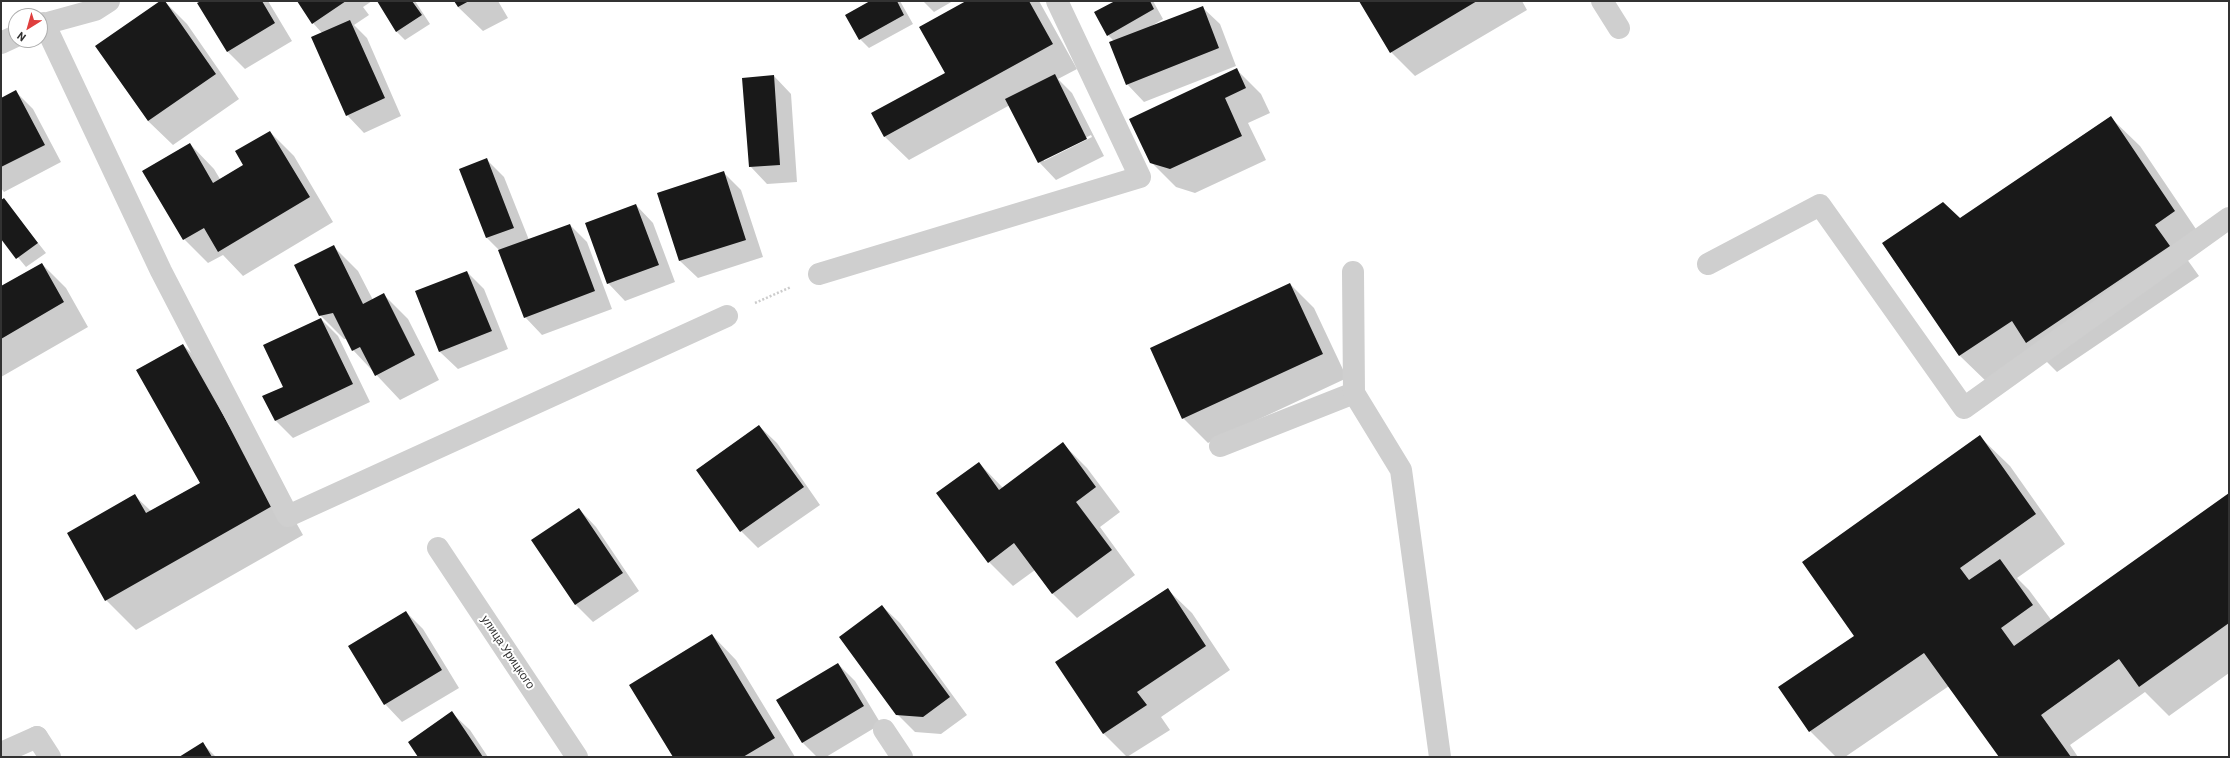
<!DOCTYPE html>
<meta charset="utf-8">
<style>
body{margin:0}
#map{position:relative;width:2230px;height:758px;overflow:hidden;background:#fff;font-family:Barlow,sans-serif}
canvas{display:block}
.frame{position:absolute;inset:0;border:2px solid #323232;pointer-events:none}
.north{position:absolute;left:8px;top:8px;width:40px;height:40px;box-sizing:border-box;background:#fff;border:1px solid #adadad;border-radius:50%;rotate:217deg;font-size:11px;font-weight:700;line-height:16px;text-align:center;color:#323232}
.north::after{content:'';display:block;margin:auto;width:14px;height:18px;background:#df3f3e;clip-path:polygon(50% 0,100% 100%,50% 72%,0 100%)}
</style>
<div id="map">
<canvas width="2230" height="758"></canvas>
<div class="frame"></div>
<div class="north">N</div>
</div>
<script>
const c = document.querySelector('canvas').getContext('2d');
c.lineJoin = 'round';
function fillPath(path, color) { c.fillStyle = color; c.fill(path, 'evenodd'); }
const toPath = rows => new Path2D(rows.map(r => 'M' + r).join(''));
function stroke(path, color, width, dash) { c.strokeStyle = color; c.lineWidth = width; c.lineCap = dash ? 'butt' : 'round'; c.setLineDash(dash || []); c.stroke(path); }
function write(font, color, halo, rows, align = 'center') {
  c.font = font + ' Barlow,sans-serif'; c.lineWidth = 4; c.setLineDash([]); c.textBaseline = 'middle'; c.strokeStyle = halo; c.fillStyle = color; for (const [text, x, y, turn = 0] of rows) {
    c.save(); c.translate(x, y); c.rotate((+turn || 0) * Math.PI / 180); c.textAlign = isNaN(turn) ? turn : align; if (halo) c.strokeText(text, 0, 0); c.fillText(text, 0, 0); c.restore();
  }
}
fillPath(toPath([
 [162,1,164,1,187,24,239,99,173,145,148,121,96,46],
 [203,1,268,1,292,41,245,69,228,52,199,4],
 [298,1,372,1,363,7,369,15,354,25,367,38,401,116,364,133,347,115,322,33,313,23],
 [378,1,415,1,430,24,405,40,396,31],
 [455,1,498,1,508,18,483,31,458,7],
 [872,1,900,1,913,24,869,48,860,39],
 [923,1,953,1,934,12],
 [968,1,1039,1,1077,69,1058,79,1072,93,1104,156,1056,180,1039,162,1010,105,909,160,884,136,946,73],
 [1091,135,1092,137,1044,161,1044,159],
 [1117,1,1153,1,1163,19,1150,27,1202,7,1220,24,1236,66,1144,102,1127,84,1114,41,1108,35],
 [1361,1,1522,1,1527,10,1415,76,1391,52],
 [1237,70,1261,94,1270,113,1248,123,1266,160,1195,193,1176,187,1151,162],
 [774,76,791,94,797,182,767,184,750,166],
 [16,92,33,109,61,162,4,192,1,188,1,100],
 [2110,117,2140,146,2204,241,2184,255,2199,276,2057,372,2038,353,1990,385,1960,356,1883,244,1960,219],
 [270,132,294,156,333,222,243,276,223,255,208,263,184,239,190,144,214,169,220,179,245,165],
 [487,160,504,177,529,240,570,225,587,242,612,309,542,335,525,317,500,251,487,238,460,170],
 [724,173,741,190,763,257,698,278,680,261],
 [4,200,46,253,26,267,1,237,1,202],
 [636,205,653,223,675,282,625,301,608,283],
 [333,246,358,271,373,300,384,295,408,319,439,380,400,400,353,350,348,339,344,339,320,315],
 [42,264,66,288,88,327,1,377,1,287],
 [467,272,484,289,508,349,458,369,440,352,416,292],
 [1290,284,1314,308,1347,378,1208,443,1183,418],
 [321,319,338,336,370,402,293,438,276,421,284,387],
 [183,345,213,374,303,535,136,630,106,600,135,496,151,511,201,483],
 [759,426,777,443,820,505,758,548,741,531],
 [1980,437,2010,466,2065,544,2017,578,2029,590,2052,621,2229,494,2229,673,2169,716,2145,692,2070,745,2078,757,2000,757,1949,686,1845,757,1836,757,1810,731,1856,636],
 [1063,444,1087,468,1120,512,1100,527,1135,575,1077,618,1053,594,1035,570,1013,586,989,562,979,463,1003,488],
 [579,509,596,527,639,591,593,622,575,604],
 [1167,589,1192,613,1230,670,1161,717,1170,730,1127,757,1104,734,1057,663],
 [882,606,900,623,967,715,941,734,915,732,897,714],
 [406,612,423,629,459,688,402,722,385,704],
 [712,635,736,660,795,757,674,757],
 [838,664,855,681,881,724,826,757,817,757,803,743,777,701],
 [452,713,470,730,488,757,419,757],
 [203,744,216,757,181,757]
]), '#0003');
fillPath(toPath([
 [160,1,165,1,216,74,148,121,95,46],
 [201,1,262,1,275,23,227,52,197,3],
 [297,1,346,1,312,24],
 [377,1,412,1,422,15,396,32],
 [454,1,469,1,458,7],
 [870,1,897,1,904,15,859,40,845,15],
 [966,1,1029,1,1053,44,884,137,871,113,945,73,919,27],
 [1115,1,1150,1,1154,9,1107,36,1094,12],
 [1359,1,1477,1,1390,53],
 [1203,6,1219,48,1126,85,1109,42],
 [350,20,385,98,346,116,311,37],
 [1237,68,1246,88,1225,98,1242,136,1170,169,1150,163,1129,119],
 [1055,74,1087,139,1038,163,1005,99],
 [774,75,780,165,749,167,742,78],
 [16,90,45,145,1,167,1,98],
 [2111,116,2175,211,2155,225,2170,246,2026,343,2012,321,1959,356,1882,243,1943,202,1960,218],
 [270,131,310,197,218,252,204,228,183,240,142,171,190,143,213,183,243,165,235,151],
 [487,158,514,228,486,238,459,169],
 [724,171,746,240,679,261,657,193],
 [4,198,38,243,16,259,1,239,1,200],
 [636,204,659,265,607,284,585,223],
 [570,224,595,291,524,318,498,250],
 [334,245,363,304,384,293,415,355,375,376,360,347,352,351,333,313,319,316,294,265],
 [42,263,64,302,1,339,1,286],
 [467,271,492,331,439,352,415,291],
 [1290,283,1323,354,1182,419,1150,348],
 [321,318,353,384,275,421,262,396,283,387,263,345],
 [183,344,274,505,105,601,67,533,135,494,146,513,200,483,136,370],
 [759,425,804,487,740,532,696,470],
 [1980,435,2036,514,1960,568,1969,580,2000,559,2033,605,2001,628,2014,646,2229,493,2229,623,2139,687,2119,659,2041,715,2071,757,1999,757,1924,653,1809,732,1778,687,1854,636,1802,562],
 [1063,442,1096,487,1076,502,1112,550,1052,594,1014,543,988,563,936,493,979,462,999,490],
 [579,508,623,573,575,605,531,540],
 [1168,588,1206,646,1137,692,1147,705,1103,734,1055,662],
 [882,605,950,697,923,717,896,715,839,637],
 [406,611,442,670,384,705,348,646],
 [712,634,775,738,743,757,673,757,629,685],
 [838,663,864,706,802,743,776,700],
 [452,711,483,757,418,757,408,742],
 [203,742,212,757,179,757]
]), '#191919');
stroke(toPath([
 [755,303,791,287]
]), '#ccc', 2.5, [2, 2]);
stroke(toPath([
 [1708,264,1820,205,1964,408,2229,218],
 [1220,446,1354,393],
 [1,753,37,737]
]), '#cfcfcf', 22);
stroke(toPath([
 [1602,1,1619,28],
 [44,23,161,271,288,516,727,316],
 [40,25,95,10,109,1],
 [1,43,16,36],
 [1353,272,1354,393,1401,470,1440,757],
 [819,274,1140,177,1057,1],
 [438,548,577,757],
 [884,730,902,757],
 [37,737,50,757]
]), '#cfcfcf', 22);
write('12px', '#323232', '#fff', [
 ["улица Урицкого",508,652,56]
]);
</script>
